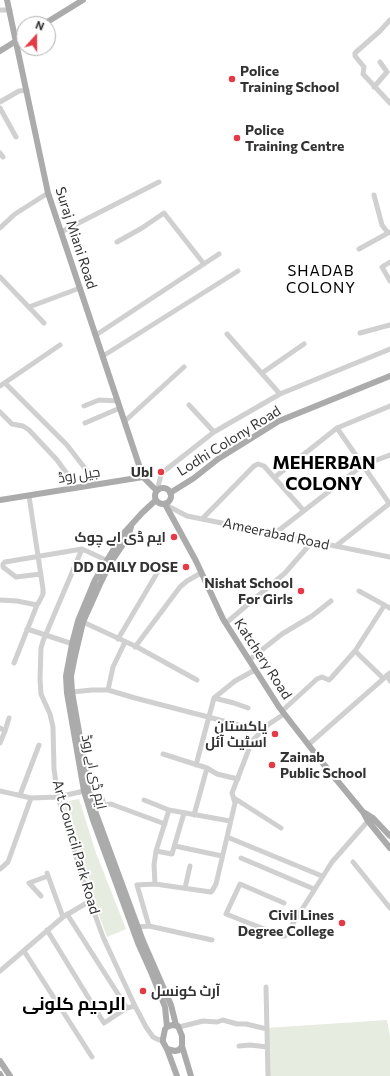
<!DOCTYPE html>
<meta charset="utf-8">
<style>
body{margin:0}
#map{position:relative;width:390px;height:1076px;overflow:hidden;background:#fff;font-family:Commissioner,sans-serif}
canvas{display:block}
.north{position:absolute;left:16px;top:16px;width:40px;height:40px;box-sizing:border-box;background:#fff;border:1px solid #adadad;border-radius:50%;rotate:21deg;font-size:11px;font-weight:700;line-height:16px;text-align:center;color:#333}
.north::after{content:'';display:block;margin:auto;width:14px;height:18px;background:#e63946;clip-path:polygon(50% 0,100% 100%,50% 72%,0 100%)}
</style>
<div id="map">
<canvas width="390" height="1076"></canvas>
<div class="north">N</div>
</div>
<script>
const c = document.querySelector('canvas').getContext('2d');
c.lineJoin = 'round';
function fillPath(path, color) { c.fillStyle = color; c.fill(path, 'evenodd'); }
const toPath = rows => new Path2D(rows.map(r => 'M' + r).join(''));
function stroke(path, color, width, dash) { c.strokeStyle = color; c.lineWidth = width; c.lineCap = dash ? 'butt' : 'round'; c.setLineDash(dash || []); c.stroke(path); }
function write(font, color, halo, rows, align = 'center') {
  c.font = font + ' Commissioner,Cairo,sans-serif'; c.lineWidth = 4; c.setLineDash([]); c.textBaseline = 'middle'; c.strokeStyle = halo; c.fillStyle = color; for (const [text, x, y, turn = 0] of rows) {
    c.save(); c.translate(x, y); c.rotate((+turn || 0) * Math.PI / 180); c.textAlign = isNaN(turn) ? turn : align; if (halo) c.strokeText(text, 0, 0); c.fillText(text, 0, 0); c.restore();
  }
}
fillPath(toPath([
 [79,799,96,853,126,929,107,937,78,858,63,802],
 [387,1020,390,1037,390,1076,268,1076,266,1028]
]), '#e6ecdf');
stroke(toPath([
 [0,10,10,10],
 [390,20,380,31,355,53,355,56,364,67,363,74,390,103],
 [374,87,387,72,380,62],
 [0,102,19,91,27,90],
 [0,108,16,137],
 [0,153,3,157],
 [374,195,382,225,388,233],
 [0,228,15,214,48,193],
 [61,232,159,182],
 [117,242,142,228,164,213,204,264],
 [359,249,390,232],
 [390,262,382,267,390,281],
 [0,277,44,323],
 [29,307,80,288],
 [360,333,390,325],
 [227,334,280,394],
 [96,335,219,254],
 [103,356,238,271],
 [262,373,304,344],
 [5,383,67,445,97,484],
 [0,386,60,345],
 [189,405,214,432],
 [84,406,99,400,118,401],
 [0,412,12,424,23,426,29,430,57,460,73,482,75,488],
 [125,421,184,367],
 [85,423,120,408],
 [337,428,389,503],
 [275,477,337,428,390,406],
 [157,491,161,475,163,472,214,432,280,394,390,349],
 [166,505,187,516,390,557],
 [203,518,254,466,258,464,264,466,304,511],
 [274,534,363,465,390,455],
 [336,546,390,503],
 [82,549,43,641,41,648,40,679,41,694,50,714,53,727,54,769,58,797,85,887,103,937,135,1006,146,1027,153,1037,159,1040,163,1039],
 [41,574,16,577,3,567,3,564,5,562,82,549,106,560],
 [359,591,390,608],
 [0,600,17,601,37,605,39,602,43,594,43,589,29,496],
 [83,622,137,647,197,680],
 [226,623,285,573,312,542],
 [27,629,76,645],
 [118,639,163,563],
 [135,647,180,587,187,581,201,573],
 [355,651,383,678],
 [249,660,282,634,312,616,331,601],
 [14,663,37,605],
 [387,675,390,681],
 [108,690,113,667,125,642],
 [72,692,92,690,108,690,135,698,239,725],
 [214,698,234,703,248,708],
 [282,711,317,679,322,677,329,680,332,677,355,651,384,606],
 [0,728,5,731],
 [0,743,5,731,9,718],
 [308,745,390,673],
 [163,754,207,768,217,774,238,779],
 [196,765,214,698,235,681,255,670],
 [0,791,31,798,58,797,84,791],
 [20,795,39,745],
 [234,798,281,828],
 [91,800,102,798,104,805,111,804,165,824],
 [144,800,169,810,230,821],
 [194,815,207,768],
 [227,837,322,876],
 [175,846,222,856],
 [156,851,172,854,184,813],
 [241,858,314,889],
 [353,862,390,908],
 [0,869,8,862,31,798],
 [47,873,63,917],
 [155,884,154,865,156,851,169,810],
 [185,888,190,866],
 [41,896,29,883,48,876],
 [284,903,240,884,226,914,282,936,285,936,332,862,368,821],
 [67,914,127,1008],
 [149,926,137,885,155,884,211,892,212,891,216,884,235,803,232,793,252,741,269,724,284,714],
 [138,927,149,926,212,940],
 [47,930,104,1023,127,1008,135,1006],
 [24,951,92,1057],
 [0,971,63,917,90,901],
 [266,987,268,1076],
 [179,1027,203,1021,217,1022,223,1020,237,1024,246,1024,267,1029],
 [239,1046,250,1045,267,1047]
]), '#d0d0d0', 5);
stroke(toPath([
 [7,0,48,193,143,477],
 [44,24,83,0],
 [0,51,24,36],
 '155 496a8 8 0 1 1 16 0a8 8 0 1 1-16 0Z',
 [170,493,194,478,218,459,279,421,390,376],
 [0,500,143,477,157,491],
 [156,500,142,513,123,534,95,580,78,621,72,644,66,676,67,693,84,791,93,820,138,943,151,972,165,1007,167,1027],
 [165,504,196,561,223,619,279,707,321,761,363,812,368,821,390,848],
 [131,527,128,537,111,562,100,584,83,622,75,656,71,676,72,692,91,800,143,941,171,1005,176,1025],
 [365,813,373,818,390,836],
 [172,1025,178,1026,182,1036,182,1046,179,1050,175,1051,167,1049,163,1042,163,1039,165,1029,167,1027,172,1025],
 [182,1046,191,1076],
 [167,1049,177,1076],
 [0,1061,10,1076],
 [0,1074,1,1076]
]), '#ababab', 6);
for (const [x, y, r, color] of [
 [232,79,4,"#e63946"],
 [237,138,4,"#e63946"],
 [161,472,4,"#e63946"],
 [174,537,4,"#e63946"],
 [186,567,4,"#e63946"],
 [301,591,4,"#e63946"],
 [275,734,4,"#e63946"],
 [272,765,4,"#e63946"],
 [342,923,4,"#e63946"],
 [143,991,4,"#e63946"]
]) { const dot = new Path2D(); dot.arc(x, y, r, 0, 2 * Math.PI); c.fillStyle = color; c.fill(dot); stroke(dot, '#fff', 1.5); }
write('bold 14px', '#333', '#fff', [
 ["Police",240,71,"left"],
 ["Training School",240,87,"left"],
 ["Police",245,130,"left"],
 ["Training Centre",245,146,"left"],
 ["Ubl",153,472],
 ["ایم ڈی اے چوک",166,537],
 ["DD DAILY DOSE",178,567],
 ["Nishat School",293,583],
 ["For Girls",293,599],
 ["پاکستان",267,726],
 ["اسٹیٹ آئل",267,742],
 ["Zainab",280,757,"left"],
 ["Public School",280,773,"left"],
 ["Civil Lines",334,915],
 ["Degree College",334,931],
 ["آرٹ کونسل",151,991,"left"]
], 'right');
write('14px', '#333', '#fff', [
 ["Suraj Miani Road",76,238,72],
 ["Lodhi Colony Road",229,441,-32],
 ["جیل روڈ",79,475,-9],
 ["Ameerabad Road",276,534,12],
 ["Katchery Road",263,659,57],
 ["ایم ڈی اے روڈ",94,772,78],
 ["Art Council Park Road",76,847,74]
]);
c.letterSpacing = '1px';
write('15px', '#000', '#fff', [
 ["SHADAB",321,271],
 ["COLONY",321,288]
]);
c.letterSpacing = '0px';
write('bold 18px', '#000', '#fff', [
 ["MEHERBAN",324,463],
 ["COLONY",324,484],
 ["الرحیم کلونی",74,1004]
]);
</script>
